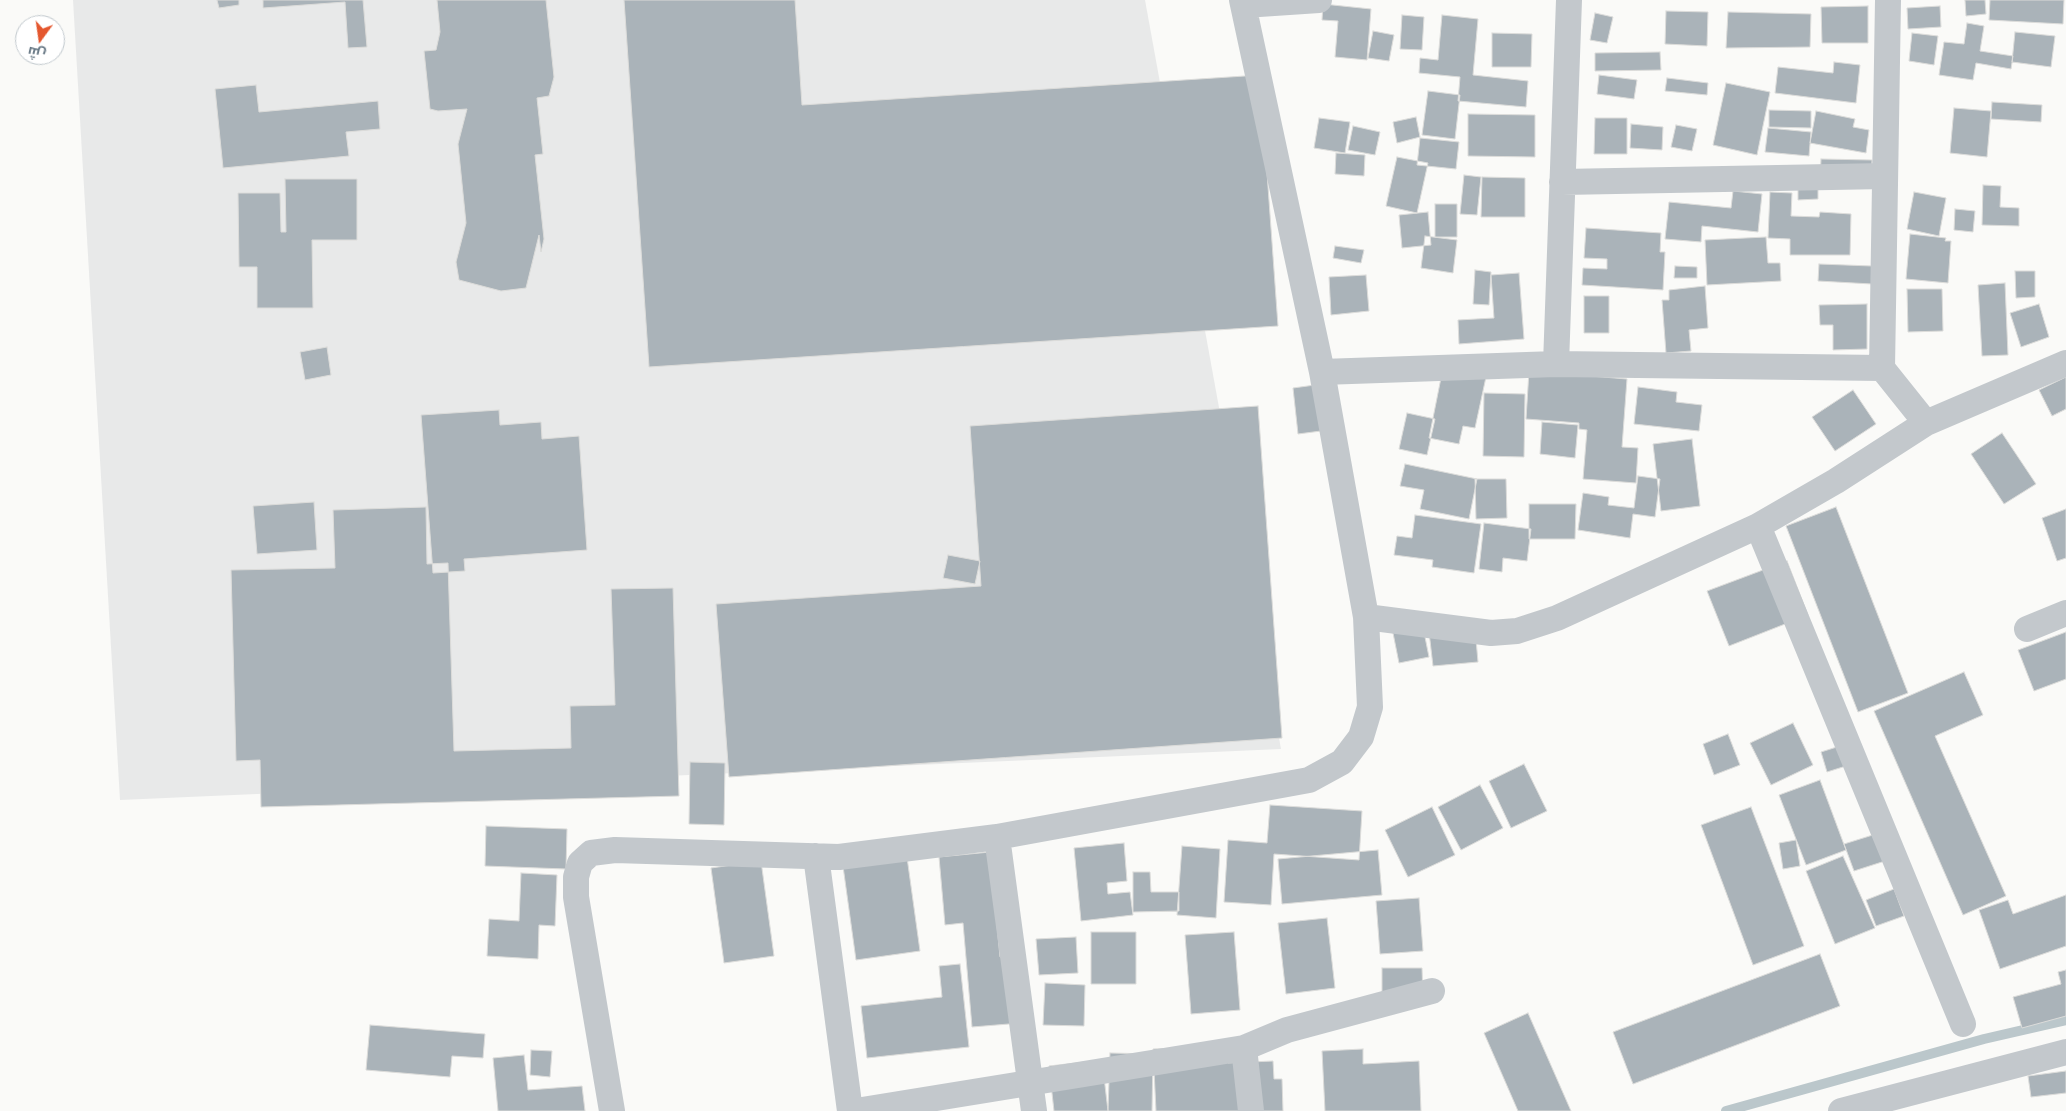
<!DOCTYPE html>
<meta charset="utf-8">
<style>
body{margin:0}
#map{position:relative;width:2066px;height:1111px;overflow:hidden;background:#fafaf8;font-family:Raleway,Cairo,sans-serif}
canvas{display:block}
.north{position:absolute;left:15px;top:15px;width:50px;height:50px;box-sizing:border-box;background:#fff;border:1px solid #c1c8cd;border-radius:50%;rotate:194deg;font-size:14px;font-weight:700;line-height:20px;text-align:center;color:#657683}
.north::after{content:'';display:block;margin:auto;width:18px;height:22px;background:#e4572e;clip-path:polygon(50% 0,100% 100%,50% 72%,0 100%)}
</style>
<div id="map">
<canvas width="2066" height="1111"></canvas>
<div class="north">ش</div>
</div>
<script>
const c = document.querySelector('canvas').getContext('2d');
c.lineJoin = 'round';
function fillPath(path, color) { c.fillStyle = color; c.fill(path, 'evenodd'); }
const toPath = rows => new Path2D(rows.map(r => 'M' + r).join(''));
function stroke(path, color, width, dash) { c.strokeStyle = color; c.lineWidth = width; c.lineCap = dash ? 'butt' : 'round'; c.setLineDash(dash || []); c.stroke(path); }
fillPath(toPath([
 [73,0,1145,0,1281,749,120,800]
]), '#e8e9e9');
stroke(toPath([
 [1726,1111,1984,1039,2066,1020]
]), '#bbc7cb', 10);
const building = toPath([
 [217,0,239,0,239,5,219,8,217,0],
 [263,0,363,0,367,47,348,48,345,2,263,8,263,0],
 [437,0,546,0,554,77,549,96,537,98,543,154,535,155,544,239,541,252,539,235,526,288,501,291,459,280,456,262,466,223,458,144,467,109,438,111,430,109,424,51,436,50,440,32,437,0],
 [624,0,795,0,802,105,1260,75,1278,326,649,367,624,0],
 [1965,0,1985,0,1986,14,1966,16,1965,0],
 [1990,0,2064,0,2063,24,1989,20,1990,0],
 [1323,4,1371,9,1367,60,1335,57,1338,21,1322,20,1323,4],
 [1868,6,1868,43,1822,43,1821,7,1868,6],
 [1940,6,1941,27,1908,29,1907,8,1940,6],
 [1666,11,1708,12,1707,46,1665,44,1666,11],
 [1728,12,1811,14,1810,47,1726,48,1728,12],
 [1595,13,1613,17,1607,43,1590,40,1595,13],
 [1402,15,1424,17,1422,50,1400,49,1402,15],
 [1442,15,1478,19,1473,75,1528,81,1526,107,1458,101,1460,77,1419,73,1420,58,1438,60,1442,15],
 [1967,23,1984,26,1980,51,2013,56,2011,69,1976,63,1973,80,1939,75,1944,42,1964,44,1967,23],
 [1373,31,1394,35,1389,61,1368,58,1373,31],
 [2015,32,2055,36,2051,67,2012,62,2015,32],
 [1492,33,1532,34,1531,67,1492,67,1492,33],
 [1912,33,1938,36,1934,65,1909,61,1912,33],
 [1660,52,1661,70,1595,71,1595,53,1660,52],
 [1834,62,1860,65,1856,103,1775,93,1778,67,1833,73,1834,62],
 [1599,75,1637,80,1634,99,1597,94,1599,75],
 [1667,78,1708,83,1707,95,1665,91,1667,78],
 [1726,83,1770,92,1757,155,1713,145,1726,83],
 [256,85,259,112,378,101,380,129,346,132,349,156,223,168,215,89,256,85],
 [1428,91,1460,95,1455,139,1422,135,1428,91],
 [1992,102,2042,105,2041,122,1991,119,1992,102],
 [1954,108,1991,111,1987,157,1950,153,1954,108],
 [1769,110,1811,111,1811,128,1769,127,1769,110],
 [1816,111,1855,119,1853,127,1869,130,1866,153,1810,143,1816,111],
 [1468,114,1535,115,1535,157,1468,156,1468,114],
 [1416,117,1420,137,1397,143,1393,122,1416,117],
 [1319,118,1350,122,1345,153,1314,148,1319,118],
 [1595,118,1627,118,1627,154,1594,154,1595,118],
 [1631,124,1663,127,1662,150,1630,148,1631,124],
 [1676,125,1697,129,1692,151,1671,147,1676,125],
 [1353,126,1380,132,1375,155,1348,150,1353,126],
 [1768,128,1811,132,1809,156,1765,152,1768,128],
 [1420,138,1459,142,1456,169,1417,165,1420,138],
 [1336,153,1365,155,1364,176,1335,174,1336,153],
 [1397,157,1428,163,1417,213,1386,206,1397,157],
 [1821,159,1872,160,1871,184,1820,183,1821,159],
 [1464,175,1481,177,1477,215,1460,214,1464,175],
 [1482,177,1525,178,1525,217,1481,217,1482,177],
 [285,179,357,179,357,240,312,240,313,308,257,308,257,267,239,267,238,193,280,193,281,232,286,232,285,179],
 [1818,179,1818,199,1798,200,1798,180,1818,179],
 [1983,185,2001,186,2000,207,2019,208,2019,226,1982,225,1983,185],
 [1733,191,1762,194,1758,232,1702,226,1701,242,1665,239,1669,202,1731,208,1733,191],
 [1770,192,1792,193,1791,216,1819,217,1820,212,1851,214,1850,255,1790,255,1790,239,1768,238,1770,192],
 [1914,192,1946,198,1939,236,1907,229,1914,192],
 [1435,204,1457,204,1457,237,1435,237,1435,204],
 [1955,209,1975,211,1973,232,1954,230,1955,209],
 [1428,212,1431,245,1402,248,1399,215,1428,212],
 [1586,228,1661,233,1660,252,1665,252,1663,290,1582,285,1583,268,1607,269,1607,259,1584,258,1586,228],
 [1910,234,1946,238,1945,241,1951,241,1948,283,1906,279,1910,234],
 [1425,236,1457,240,1453,273,1421,268,1425,236],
 [1766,237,1768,263,1780,263,1781,281,1707,285,1705,240,1766,237],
 [1335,246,1364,250,1361,263,1333,258,1335,246],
 [1819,264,1872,266,1872,284,1818,281,1819,264],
 [1675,266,1697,267,1697,278,1674,278,1675,266],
 [1475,270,1491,272,1489,305,1473,304,1475,270],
 [2015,271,2035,271,2035,297,2016,298,2015,271],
 [1519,273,1524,339,1459,344,1458,320,1494,318,1491,275,1519,273],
 [1366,275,1369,311,1331,315,1329,277,1366,275],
 [2005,283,2008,355,1982,356,1978,285,2005,283],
 [1705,286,1708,328,1689,330,1691,351,1666,353,1662,300,1669,300,1669,290,1705,286],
 [1907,289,1942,289,1943,331,1908,332,1907,289],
 [1584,296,1609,296,1609,333,1584,333,1584,296],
 [1867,304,1867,349,1833,350,1833,325,1820,325,1819,305,1867,304],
 [2039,304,2049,337,2021,347,2010,313,2039,304],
 [327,347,331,375,305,380,300,352,327,347],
 [1443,368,1486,377,1475,428,1463,426,1459,444,1429,438,1443,368],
 [1529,371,1627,379,1622,447,1638,448,1636,483,1583,479,1587,430,1579,429,1579,423,1526,419,1529,371],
 [2066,377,2066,409,2052,416,2039,390,2066,377],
 [1315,385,1321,431,1298,434,1293,388,1315,385],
 [1638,387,1677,392,1676,402,1702,405,1699,431,1634,424,1638,387],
 [1853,390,1876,424,1835,451,1812,417,1853,390],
 [1484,393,1525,394,1524,457,1483,456,1484,393],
 [1258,406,1282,738,729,777,716,604,981,586,970,426,1258,406],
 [499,410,500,425,541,422,542,439,579,436,587,550,464,559,465,571,433,573,421,415,499,410],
 [1407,413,1435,419,1427,455,1399,449,1407,413],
 [1542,422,1578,425,1575,458,1540,454,1542,422],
 [2002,433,2036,484,2004,504,1971,454,2002,433],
 [1692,439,1700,506,1661,511,1653,444,1692,439],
 [1405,464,1477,479,1469,519,1420,509,1424,490,1400,486,1405,464],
 [1638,476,1660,479,1655,517,1633,514,1630,538,1578,530,1583,493,1609,497,1608,505,1634,508,1638,476],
 [1475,479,1506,479,1507,518,1476,519,1475,479],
 [314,502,317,550,257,554,253,506,314,502],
 [1529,504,1576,504,1575,539,1529,539,1529,504],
 [426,507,427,564,448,563,454,751,571,748,570,706,615,705,611,589,673,588,679,796,261,807,260,760,236,761,231,570,335,568,333,510,426,507],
 [1836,507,1908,693,1858,712,1786,526,1836,507],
 [2066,509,2066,558,2057,561,2042,518,2066,509],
 [1415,515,1481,524,1474,573,1432,567,1433,560,1394,555,1397,536,1412,538,1415,515],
 [1484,523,1531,529,1527,561,1503,558,1502,572,1479,569,1484,523],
 [948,555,980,561,975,584,943,578,948,555],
 [1787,561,1808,615,1729,646,1707,591,1787,561],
 [1420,612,1429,657,1399,663,1390,618,1420,612],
 [1475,628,1478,662,1433,666,1429,632,1475,628],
 [2066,632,2066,679,2034,691,2018,650,2066,632],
 [1964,672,1983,715,1935,736,2006,896,1963,915,1874,711,1964,672],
 [1793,723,1813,765,1771,785,1750,743,1793,723],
 [1728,734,1740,765,1714,775,1703,744,1728,734],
 [1840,746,1846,766,1827,772,1821,752,1840,746],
 [690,762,725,763,724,825,689,824,690,762],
 [1524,764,1547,811,1511,828,1489,781,1524,764],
 [1820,780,1846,850,1806,865,1779,795,1820,780],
 [1480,785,1503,828,1461,850,1438,807,1480,785],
 [1270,805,1362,811,1359,860,1274,854,1271,905,1224,902,1228,840,1267,843,1270,805],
 [1432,807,1455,855,1408,877,1385,830,1432,807],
 [1751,807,1804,946,1753,965,1701,825,1751,807],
 [486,826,567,829,566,869,485,866,486,826],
 [1876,834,1885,861,1854,871,1844,844,1876,834],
 [1796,840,1800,866,1783,869,1779,843,1796,840],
 [1124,843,1127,881,1107,883,1108,894,1130,892,1133,915,1081,921,1074,848,1124,843],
 [1182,846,1220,849,1216,918,1177,915,1182,846],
 [906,850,920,951,856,960,842,859,906,850],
 [1378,850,1382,895,1282,904,1278,859,1378,850],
 [990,852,1000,957,1015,955,1021,1023,972,1027,963,923,945,925,939,857,990,852],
 [1843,856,1875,928,1835,944,1806,871,1843,856],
 [761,861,774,956,724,963,711,868,761,861],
 [1133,872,1150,872,1151,892,1179,892,1179,911,1133,912,1133,872],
 [521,873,557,875,555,926,539,925,538,959,487,956,489,919,519,921,521,873],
 [1894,889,1904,916,1876,926,1866,900,1894,889],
 [2066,895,2066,946,2000,969,1979,910,2008,900,2013,914,2066,895],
 [1419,898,1423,951,1380,954,1376,901,1419,898],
 [1327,918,1335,988,1286,994,1278,923,1327,918],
 [1091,932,1136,932,1136,984,1091,984,1091,932],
 [1234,932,1240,1010,1191,1014,1185,935,1234,932],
 [1076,937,1078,973,1039,975,1036,939,1076,937],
 [1820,954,1840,1006,1633,1084,1613,1032,1820,954],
 [960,964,969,1047,867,1058,861,1006,942,997,939,966,960,964],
 [1382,968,1422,968,1423,997,1382,997,1382,968],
 [2066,970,2066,1016,2022,1028,2013,997,2061,984,2058,972,2066,970],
 [1045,983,1085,985,1084,1026,1043,1025,1045,983],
 [1528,1013,1571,1111,1518,1111,1484,1033,1528,1013],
 [370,1025,485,1034,483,1058,452,1056,450,1077,366,1070,370,1025],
 [1228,1046,1228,1063,1273,1061,1274,1079,1282,1079,1283,1111,1156,1111,1153,1049,1228,1046],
 [1363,1049,1363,1064,1419,1061,1421,1111,1325,1111,1322,1051,1363,1049],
 [531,1050,552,1051,550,1077,530,1075,531,1050],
 [1110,1053,1153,1054,1152,1111,1108,1111,1110,1053],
 [524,1055,528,1090,582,1086,585,1111,498,1111,493,1058,524,1055],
 [1102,1060,1108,1111,1054,1111,1049,1066,1102,1060],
 [2066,1071,2066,1093,2031,1097,2028,1076,2066,1071]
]);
fillPath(building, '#aab3b9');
stroke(building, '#dcdcda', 1);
stroke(toPath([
 [1888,0,1882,368,1926,423],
 [1244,5,1319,0],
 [1562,182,1885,176],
 [1556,364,1569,0],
 [1322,372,1556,364,1882,368],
 [1758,526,1963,1024],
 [1366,617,1491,633,1517,631,1557,618,1758,526,1836,481,1926,423,2066,363],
 [2027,629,2066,613],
 [997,837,1034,1111],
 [816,856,850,1111],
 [1244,1048,1251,1111],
 [612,1111,576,897,576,877,580,863,591,853,615,850,839,857,997,837,1309,780,1342,762,1361,737,1370,707,1366,617,1322,372,1242,0],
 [856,1111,1244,1048,1287,1030,1432,991],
 [1841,1111,2066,1052]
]), '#c3c8cc', 26);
</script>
